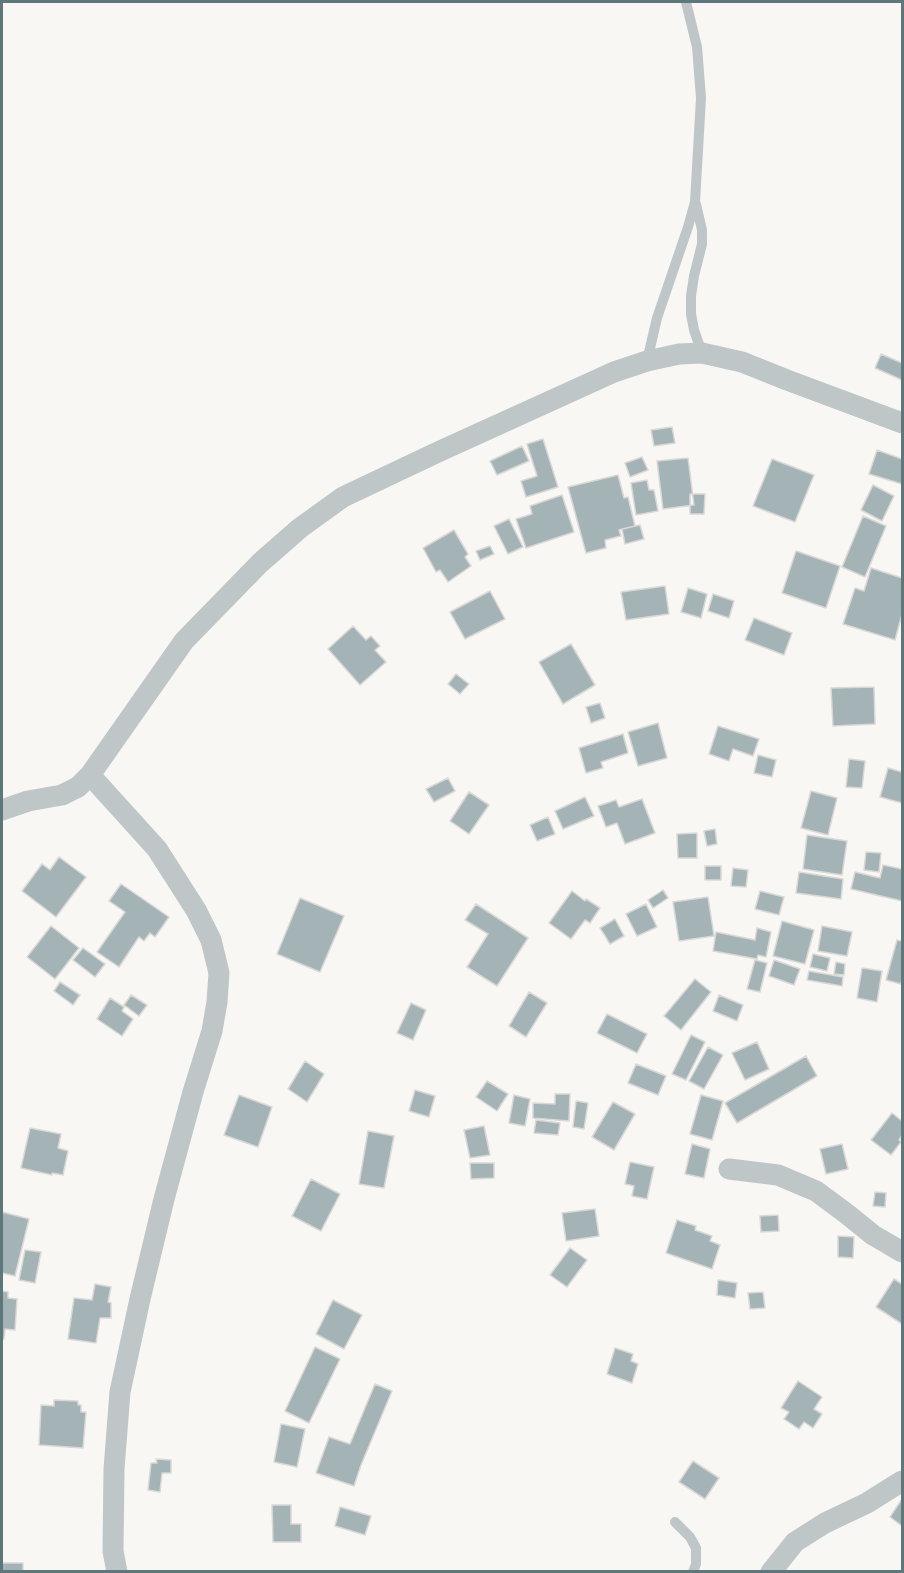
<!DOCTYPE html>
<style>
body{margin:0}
#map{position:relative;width:904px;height:1573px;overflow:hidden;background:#f8f7f4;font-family:"Noto Sans",sans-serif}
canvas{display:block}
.frame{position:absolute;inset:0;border:3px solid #5d777b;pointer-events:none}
</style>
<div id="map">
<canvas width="904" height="1573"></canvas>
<div class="frame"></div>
</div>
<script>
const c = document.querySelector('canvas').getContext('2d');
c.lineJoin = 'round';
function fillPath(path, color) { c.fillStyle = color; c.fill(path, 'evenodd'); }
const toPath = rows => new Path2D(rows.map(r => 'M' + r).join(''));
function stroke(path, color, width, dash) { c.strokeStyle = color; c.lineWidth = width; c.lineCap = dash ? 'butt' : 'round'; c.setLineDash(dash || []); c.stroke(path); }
const building = toPath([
 [881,354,902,363,902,380,875,368,881,354],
 [672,427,675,443,654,446,651,430,672,427],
 [543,439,558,487,526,497,521,481,537,476,527,444,543,439],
 [522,446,529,461,497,475,490,461,522,446],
 [877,450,902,459,902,484,869,474,877,450],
 [642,457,648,470,630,477,625,463,642,457],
 [688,458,694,505,663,509,657,461,688,458],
 [772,459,814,475,795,522,753,506,772,459],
 [618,475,624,498,628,497,635,526,619,530,621,536,605,540,606,548,586,553,568,487,618,475],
 [647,480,649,490,654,490,658,511,636,515,631,483,647,480],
 [873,485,894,496,882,521,861,510,873,485],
 [690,494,705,494,704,514,690,514,690,494],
 [562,495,574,532,526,548,516,519,532,514,530,506,562,495],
 [863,516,886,526,865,577,842,567,863,516],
 [509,519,523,547,508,554,494,526,509,519],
 [640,525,644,539,625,544,622,529,640,525],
 [454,530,468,554,465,557,471,566,448,582,440,570,436,572,423,548,454,530],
 [490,546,494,554,480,560,476,551,490,546],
 [796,551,840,566,826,608,782,593,796,551],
 [871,568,902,578,902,614,895,640,843,624,855,588,864,591,871,568],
 [665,586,669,614,626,620,621,592,665,586],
 [688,588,707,594,701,618,681,612,688,588],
 [490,591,505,619,465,639,450,612,490,591],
 [713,594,734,601,729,618,708,611,713,594],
 [754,618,792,633,784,655,745,640,754,618],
 [353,626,366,640,371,636,380,646,375,650,386,662,360,685,328,649,353,626],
 [571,644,595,685,563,704,539,662,571,644],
 [456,674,469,684,460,694,448,684,456,674],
 [874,687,875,724,833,726,831,688,874,687],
 [600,703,605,718,591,723,586,707,600,703],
 [658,723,667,758,638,766,628,732,658,723],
 [718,726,759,739,753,756,733,749,729,761,709,754,718,726],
 [623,734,628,753,601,762,603,768,586,773,579,748,623,734],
 [758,755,776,760,772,777,754,773,758,755],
 [849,759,865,761,862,788,846,787,849,759],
 [888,768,902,772,902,803,880,797,888,768],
 [448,778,455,791,434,802,426,789,448,778],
 [811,791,837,798,828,835,801,828,811,791],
 [469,792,489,805,469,834,450,821,469,792],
 [585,797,594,816,563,829,555,811,585,797],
 [642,799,655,833,625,844,617,823,606,827,598,806,616,800,619,807,642,799],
 [548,817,555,834,537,841,530,825,548,817],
 [715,829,717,844,707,846,704,831,715,829],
 [697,833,697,858,678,858,677,834,697,833],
 [807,835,847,841,842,875,803,869,807,835],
 [866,852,881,853,879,872,864,870,866,852],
 [59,857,86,877,56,917,22,891,42,864,50,870,59,857],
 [883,865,902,869,902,901,851,889,855,872,880,878,883,865],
 [705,866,721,866,721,880,705,880,705,866],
 [733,868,748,870,746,887,731,886,733,868],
 [799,872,843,879,841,899,796,893,799,872],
 [121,884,169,917,155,937,150,933,144,941,139,937,119,967,97,952,125,912,109,901,121,884],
 [663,890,668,898,653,908,648,900,663,890],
 [572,891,585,901,586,899,600,908,590,923,585,920,571,939,549,923,572,891],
 [760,891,784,897,779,915,755,909,760,891],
 [708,897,714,936,679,941,673,902,708,897],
 [300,898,344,916,320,972,277,954,300,898],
 [476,904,528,938,497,986,467,967,488,934,465,920,476,904],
 [646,904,657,927,637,936,626,914,646,904],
 [615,919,624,936,610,944,600,928,615,919],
 [782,921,814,930,805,964,773,956,782,921],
 [51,926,79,948,55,979,27,957,51,926],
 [822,926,852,932,847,956,818,951,822,926],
 [757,928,771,932,766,957,758,955,757,959,713,951,716,932,755,940,757,928],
 [897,940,902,941,902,979,901,984,886,980,897,940],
 [83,948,105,964,95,977,73,960,83,948],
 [813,954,830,958,827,971,810,967,813,954],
 [755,960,767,963,760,992,747,989,755,960],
 [774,960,800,969,794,985,769,976,774,960],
 [836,962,845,964,844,975,834,974,836,962],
 [862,968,882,971,877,1002,857,998,862,968],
 [809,971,843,977,842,986,807,980,809,971],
 [695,979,711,992,681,1030,664,1016,695,979],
 [60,982,80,995,73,1005,54,991,60,982],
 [529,992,547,1003,526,1037,509,1026,529,992],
 [131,995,147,1005,139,1016,124,1005,131,995],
 [719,995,743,1005,737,1021,713,1011,719,995],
 [110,998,124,1007,122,1011,133,1019,122,1036,97,1019,110,998],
 [411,1003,426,1010,413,1040,397,1033,411,1003],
 [607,1014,647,1034,637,1053,597,1033,607,1014],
 [691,1035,705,1042,686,1080,672,1074,691,1035],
 [757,1042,769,1069,745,1080,732,1053,757,1042],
 [708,1047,723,1055,704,1089,689,1081,708,1047],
 [806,1056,817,1076,737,1123,725,1103,806,1056],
 [305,1061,324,1074,307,1102,288,1089,305,1061],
 [636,1064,666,1076,658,1095,628,1083,636,1064],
 [487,1081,508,1094,497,1111,476,1097,487,1081],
 [415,1090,435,1096,429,1117,409,1111,415,1090],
 [555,1094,570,1094,569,1121,533,1118,533,1103,555,1104,555,1094],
 [239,1095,272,1107,258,1147,224,1135,239,1095],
 [514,1095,530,1099,525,1126,509,1123,514,1095],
 [701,1095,723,1101,712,1140,690,1134,701,1095],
 [576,1101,588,1103,584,1129,573,1127,576,1101],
 [613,1102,635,1114,614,1150,592,1137,613,1102],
 [892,1113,902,1121,902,1135,899,1140,901,1142,891,1155,871,1140,892,1113],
 [536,1120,560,1123,558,1135,534,1133,536,1120],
 [484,1126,490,1155,470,1158,464,1130,484,1126],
 [30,1128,61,1134,58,1148,68,1151,63,1175,52,1173,52,1175,21,1168,30,1128],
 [368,1131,394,1136,384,1188,359,1184,368,1131],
 [692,1144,710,1149,704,1178,685,1174,692,1144],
 [842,1144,848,1169,826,1174,820,1149,842,1144],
 [630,1162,654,1167,647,1199,632,1196,634,1186,625,1184,630,1162],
 [470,1163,494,1163,494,1178,471,1179,470,1163],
 [311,1179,340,1194,321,1231,292,1216,311,1179],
 [875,1192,886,1193,885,1207,873,1206,875,1192],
 [595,1209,599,1236,566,1241,562,1213,595,1209],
 [2,1212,29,1219,15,1276,2,1273,2,1212],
 [778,1215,779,1231,761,1232,760,1216,778,1215],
 [677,1220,696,1226,695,1230,712,1236,710,1241,720,1245,712,1269,666,1253,677,1220],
 [838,1236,854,1237,853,1258,838,1257,838,1236],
 [570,1248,587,1260,567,1287,550,1275,570,1248],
 [25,1250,41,1252,35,1283,19,1280,25,1250],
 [894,1279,902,1284,902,1324,876,1307,894,1279],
 [718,1280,737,1283,735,1298,717,1295,718,1280],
 [95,1284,111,1287,108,1302,111,1303,111,1318,100,1318,96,1343,68,1339,74,1298,92,1300,95,1284],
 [2,1291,8,1292,8,1298,17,1299,15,1330,5,1329,4,1339,2,1339,2,1291],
 [763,1292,765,1308,750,1309,748,1293,763,1292],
 [333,1300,362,1315,344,1349,316,1334,333,1300],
 [315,1347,340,1359,309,1423,285,1411,315,1347],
 [615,1348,633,1354,631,1361,638,1364,632,1383,607,1374,615,1348],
 [798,1381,822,1397,814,1409,822,1414,813,1428,804,1422,799,1429,784,1419,789,1412,781,1408,798,1381],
 [375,1384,392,1391,361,1465,354,1486,316,1473,329,1437,350,1444,375,1384],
 [54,1400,78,1401,78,1405,81,1405,81,1412,86,1412,83,1448,39,1445,41,1405,54,1406,54,1400],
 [281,1424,305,1429,297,1467,274,1462,281,1424],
 [156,1459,171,1460,171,1473,162,1473,160,1492,148,1490,151,1463,157,1463,156,1459],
 [693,1461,719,1478,705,1499,679,1482,693,1461],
 [902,1499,902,1526,890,1517,902,1499],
 [272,1505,291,1505,291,1524,301,1524,301,1542,273,1542,272,1505],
 [340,1507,371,1516,365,1535,335,1526,340,1507],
 [2,1563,23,1563,23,1572,2,1572,2,1563]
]);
fillPath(building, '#a4b3b5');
stroke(building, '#d9d8d7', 1.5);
stroke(toPath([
 [696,204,702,230,702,244,694,276,691,296,691,314,694,330,702,353],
 [647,361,657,318,688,227,695,202,701,98,697,47,686,2],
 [675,1522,690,1537,696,1548,696,1564,693,1572]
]), '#bec6c7', 10);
stroke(toPath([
 [90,775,157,849,196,910,211,940,219,973,217,1002,212,1031,193,1092,164,1199,140,1299,120,1392,114,1469,113,1551,117,1572],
 [2,810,28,801,62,795,78,787,90,775,184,641,260,563,300,528,343,497,438,452,614,372,647,361,679,354,702,353,742,362,787,380,902,423],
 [729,1169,778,1175,816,1191,847,1214,873,1235,902,1252],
 [771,1572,795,1542,825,1523,867,1503,902,1481]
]), '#bec6c7', 21);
</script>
